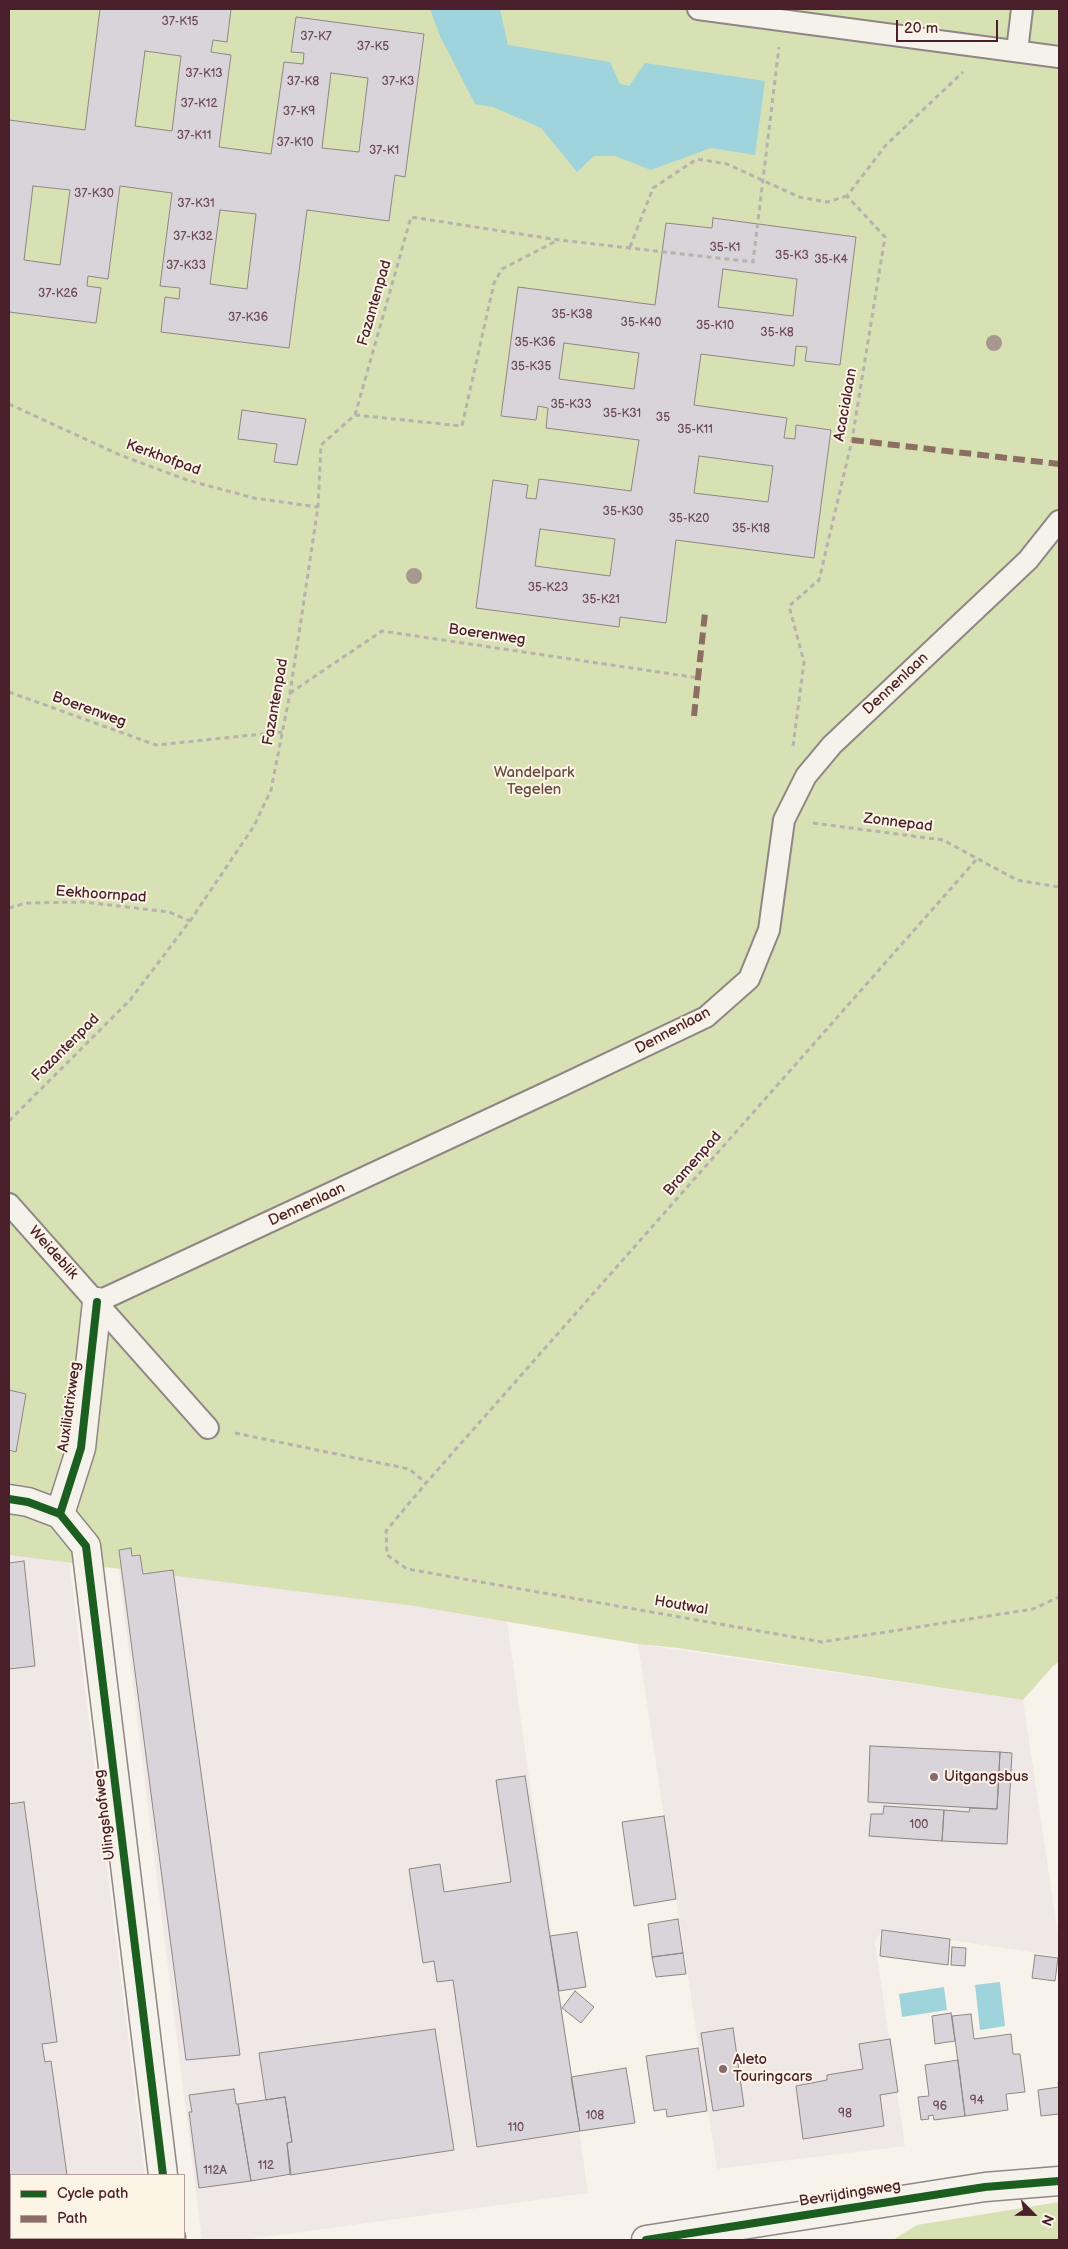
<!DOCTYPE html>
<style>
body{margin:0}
#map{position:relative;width:1068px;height:2249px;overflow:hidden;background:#f7f3ea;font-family:"Balsamiq Sans",sans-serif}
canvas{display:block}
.frame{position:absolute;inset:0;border:10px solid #4a1f2b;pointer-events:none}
.legend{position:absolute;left:10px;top:2174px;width:175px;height:65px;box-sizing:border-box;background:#fcf5e5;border:1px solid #b59f9b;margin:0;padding:6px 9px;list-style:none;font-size:15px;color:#4a1f2b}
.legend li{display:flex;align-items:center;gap:10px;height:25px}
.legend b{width:25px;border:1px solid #b59f9b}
.north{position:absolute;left:1008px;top:2189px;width:50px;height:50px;-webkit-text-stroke:4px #fcf5e5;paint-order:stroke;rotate:113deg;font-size:14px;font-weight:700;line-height:20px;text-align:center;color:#4a1f2b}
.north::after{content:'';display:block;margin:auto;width:18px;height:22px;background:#4a1f2b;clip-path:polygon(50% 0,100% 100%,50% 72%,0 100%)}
.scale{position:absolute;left:896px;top:20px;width:102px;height:22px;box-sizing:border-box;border:2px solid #4a1f2b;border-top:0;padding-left:6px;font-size:15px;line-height:18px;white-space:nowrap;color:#4a1f2b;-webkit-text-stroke:4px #fcf5e5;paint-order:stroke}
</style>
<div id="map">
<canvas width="1068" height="2249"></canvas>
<div class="frame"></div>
<ul class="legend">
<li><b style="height:6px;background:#1b5e20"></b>Cycle path</li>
<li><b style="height:6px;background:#8d6e63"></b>Path</li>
</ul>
<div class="north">N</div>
<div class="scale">20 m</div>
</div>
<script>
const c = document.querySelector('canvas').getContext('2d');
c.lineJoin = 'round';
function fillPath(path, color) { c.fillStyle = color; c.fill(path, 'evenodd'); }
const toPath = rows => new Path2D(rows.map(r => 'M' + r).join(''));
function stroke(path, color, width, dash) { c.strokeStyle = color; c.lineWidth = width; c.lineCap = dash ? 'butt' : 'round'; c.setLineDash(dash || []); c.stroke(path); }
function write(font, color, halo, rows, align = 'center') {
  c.font = font + ' "Balsamiq Sans",sans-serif'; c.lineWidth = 4; c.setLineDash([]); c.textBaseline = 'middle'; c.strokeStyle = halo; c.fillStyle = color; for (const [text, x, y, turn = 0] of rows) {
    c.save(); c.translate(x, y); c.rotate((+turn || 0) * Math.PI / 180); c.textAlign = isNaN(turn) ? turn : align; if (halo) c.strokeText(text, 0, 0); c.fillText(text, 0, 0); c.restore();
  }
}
fillPath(toPath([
 [116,1549,320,1589,507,1622,588,2193,242,2240,202,2240],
 [9,1553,69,1559,145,2175,11,2175,11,2238,152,2238,152,2240,9,2240],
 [638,1644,1023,1700,1059,1941,1059,1956,882,1930,875,1942,905,2146,717,2169]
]), '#efe8e6');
fillPath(toPath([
 [9,9,1059,9,1059,1662,1053,1666,1023,1700,678,1648,638,1644,415,1606,9,1555],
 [1059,2202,1059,2240,893,2240,917,2225]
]), '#d8e1b4');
fillPath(toPath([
 [430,9,500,9,508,45,610,62,620,84,629,86,645,63,765,81,755,155,711,148,651,170,615,156,594,156,577,172,541,128,493,107,475,104,440,36],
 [1000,1982,1005,2026,980,2030,975,1985],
 [944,1987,947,2010,902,2017,899,1994]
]), '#9fd4dd');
const building = toPath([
 [100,9,231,9,227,42,213,40,211,52,231,55,219,147,271,154,284,62,303,64,304,53,291,52,296,17,424,34,405,177,395,175,389,221,307,210,289,348,161,332,165,297,179,299,180,288,160,286,172,193,120,186,108,279,88,276,87,286,101,288,96,323,9,312,9,120,85,130,100,9],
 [145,51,181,56,172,131,135,126,145,51],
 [331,73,368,78,359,152,322,148,331,73],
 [33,186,70,190,60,265,24,260,33,186],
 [220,210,256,214,247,289,210,284,220,210],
 [713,218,856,237,840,365,805,361,807,347,796,346,794,366,701,354,694,405,787,418,784,438,795,439,796,425,831,430,814,558,676,540,666,623,620,617,619,627,476,608,493,480,528,485,526,498,536,499,539,479,631,491,639,440,546,428,548,408,538,406,536,420,501,416,518,287,655,305,666,223,712,228,713,218],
 [723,269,797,279,793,316,718,307,723,269],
 [564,343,639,353,634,389,559,379,564,343],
 [699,456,773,466,768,502,694,493,699,456],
 [540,529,615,539,610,576,535,566,540,529],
 [242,410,306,419,297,465,274,462,277,444,238,439,242,410],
 [9,1390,26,1394,16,1452,9,1450,9,1390],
 [131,1548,132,1556,140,1555,143,1574,173,1570,240,2055,186,2060,119,1550,131,1548],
 [24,1561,35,1666,9,1669,9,1563,24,1561],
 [870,1746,1000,1752,997,1809,868,1802,870,1746],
 [1000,1752,1012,1753,1007,1844,942,1841,944,1810,969,1812,970,1808,997,1809,1000,1752],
 [525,1776,580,2131,477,2147,453,1980,437,1982,434,1961,423,1963,409,1869,440,1864,444,1892,511,1882,496,1780,525,1776],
 [24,1802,57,2042,42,2044,45,2062,51,2061,67,2175,11,2175,11,2203,9,2204,9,1804,24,1802],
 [884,1806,944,1810,942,1841,869,1836,871,1814,883,1814,884,1806],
 [664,1816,676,1899,634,1906,622,1822,664,1816],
 [678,1919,683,1953,652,1957,648,1924,678,1919],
 [882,1930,950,1939,948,1965,880,1956,882,1930],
 [577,1932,586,1987,559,1991,550,1936,577,1932],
 [952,1947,966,1948,965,1966,951,1965,952,1947],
 [683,1953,686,1974,656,1977,652,1957,683,1953],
 [1035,1955,1058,1958,1055,1981,1032,1978,1035,1955],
 [575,1991,594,2007,581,2023,562,2008,575,1991],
 [951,2013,955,2041,935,2044,932,2016,951,2013],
 [971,2014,974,2039,1011,2034,1013,2054,1020,2054,1025,2092,1006,2094,1008,2110,965,2116,952,2016,971,2014],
 [733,2028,744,2106,713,2111,701,2033,733,2028],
 [435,2029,454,2150,290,2175,287,2143,292,2142,285,2097,266,2100,259,2053,435,2029],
 [890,2039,898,2092,880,2095,884,2126,803,2139,796,2086,827,2080,827,2075,863,2069,859,2044,890,2039],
 [698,2048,707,2111,667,2117,666,2109,654,2111,646,2056,698,2048],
 [958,2060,965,2116,934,2120,933,2115,928,2116,929,2119,921,2120,918,2097,929,2096,925,2065,958,2060],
 [626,2068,635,2123,580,2131,571,2077,626,2068],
 [1058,2083,1059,2083,1059,2114,1041,2116,1038,2090,1059,2087,1058,2083],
 [234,2089,236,2104,238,2104,251,2181,199,2188,189,2112,192,2112,189,2095,234,2089],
 [285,2097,292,2142,287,2143,291,2174,251,2181,238,2104,285,2097]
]);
fillPath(building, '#d9d4d9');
stroke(building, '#908684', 1);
const lane = toPath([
 [698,9,1059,57],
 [1017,51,1022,9],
 [9,1204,208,1428],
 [97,1302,563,1085,706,1017,749,979,769,930,784,820,806,776,832,745,1028,560,1059,521]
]);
const street = toPath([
 [9,1499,28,1502,60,1514,86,1546,163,2175],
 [60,1514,81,1448,97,1302],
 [171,2238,171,2240],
 [646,2240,985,2187,1059,2181]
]);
stroke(lane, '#908684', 24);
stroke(street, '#908684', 31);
stroke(toPath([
 [630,247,653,188,697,159,727,164,799,197,827,202,847,196],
 [9,404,120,455,187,480,254,498,318,507],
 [355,415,462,426,494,283,502,269,558,240],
 [9,692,156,745,282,732],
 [290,693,382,631,699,678],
 [793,746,804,662,789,606,819,580,852,440,885,237,847,196,886,145,963,72],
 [813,823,943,840,1017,880,1059,887],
 [976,860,426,1483,386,1531,387,1555,407,1569,822,1642,1033,1609,1059,1597],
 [9,908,26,903,84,902,169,912,190,921],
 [9,1121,130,1000,190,921,254,826,271,790,290,693,318,507,321,445,355,415,411,217,559,240,753,262,779,47],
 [235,1433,409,1469,426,1483]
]), '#b8b1ae', 3, [5, 4]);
stroke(lane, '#f5f2ec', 20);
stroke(street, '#f5f2ec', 28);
stroke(toPath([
 [852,440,1059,464],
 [694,716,705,613]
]), '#8d6e63', 6, [12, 6]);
stroke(toPath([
 [9,1499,28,1502,60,1514,86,1546,163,2175],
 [60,1514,81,1448,97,1302],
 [646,2240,985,2187,1059,2181]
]), '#1b5e20', 8);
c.fillStyle = '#a8978e';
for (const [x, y] of [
 [994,343],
 [414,576]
]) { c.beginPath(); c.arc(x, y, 8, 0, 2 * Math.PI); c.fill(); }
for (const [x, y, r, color] of [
 [934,1777,5,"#87696e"],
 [723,2069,5,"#87696e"]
]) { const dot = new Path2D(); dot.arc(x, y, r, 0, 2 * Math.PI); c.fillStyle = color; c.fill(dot); stroke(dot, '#fcf5e5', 2); }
write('12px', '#6e4c56', null, [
 ["37-K15",180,22],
 ["37-K7",316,37],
 ["37-K5",373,47],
 ["37-K13",204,74],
 ["37-K8",303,82],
 ["37-K3",398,82],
 ["37-K12",199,104],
 ["37-K9",299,112],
 ["37-K11",194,136],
 ["37-K10",295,143],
 ["37-K1",384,151],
 ["37-K30",94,194],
 ["37-K31",196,204],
 ["37-K32",193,237],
 ["35-K1",725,248],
 ["35-K3",792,256],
 ["35-K4",831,260],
 ["37-K33",186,266],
 ["37-K26",58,294],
 ["35-K38",572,315],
 ["37-K36",248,318],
 ["35-K40",641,323],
 ["35-K10",715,326],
 ["35-K8",777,333],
 ["35-K36",535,343],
 ["35-K35",531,367],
 ["35-K33",571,405],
 ["35-K31",622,414],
 ["35",663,418],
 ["35-K11",695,430],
 ["35-K30",623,512],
 ["35-K20",689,519],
 ["35-K18",751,529],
 ["35-K23",548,588],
 ["35-K21",601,600],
 ["100",919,1825],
 ["94",977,2101],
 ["96",940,2107],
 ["98",845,2114],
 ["108",595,2116],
 ["110",516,2128],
 ["112",266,2166],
 ["112A",215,2171]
]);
write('15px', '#4a1f2b', '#fcf5e5', [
 ["Fazantenpad",375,303,-74],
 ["Acacialaan",846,405,-80],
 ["Kerkhofpad",163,458,20],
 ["Boerenweg",487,635,8],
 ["Dennenlaan",896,684,-43],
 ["Fazantenpad",276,702,-80],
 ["Boerenweg",89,710,20],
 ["Zonnepad",898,823,7],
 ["Eekhoornpad",101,895,4],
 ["Dennenlaan",673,1031,-28],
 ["Fazantenpad",66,1048,-45],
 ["Bramenpad",693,1164,-49],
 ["Dennenlaan",307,1205,-25],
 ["Weideblik",53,1253,48],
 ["Auxiliatrixweg",70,1407,-82],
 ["Houtwal",681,1606,10],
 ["Ulingshofweg",105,1815,-97],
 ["Bevrijdingsweg",850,2194,-9]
]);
write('15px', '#674c42', '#fcf5e5', [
 ["Wandelpark",534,773],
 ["Tegelen",534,790]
]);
write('15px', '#4a1f2b', '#fcf5e5', [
 ["Uitgangsbus",944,1777],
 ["Aleto",733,2060],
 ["Touringcars",733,2077]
], 'left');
</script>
